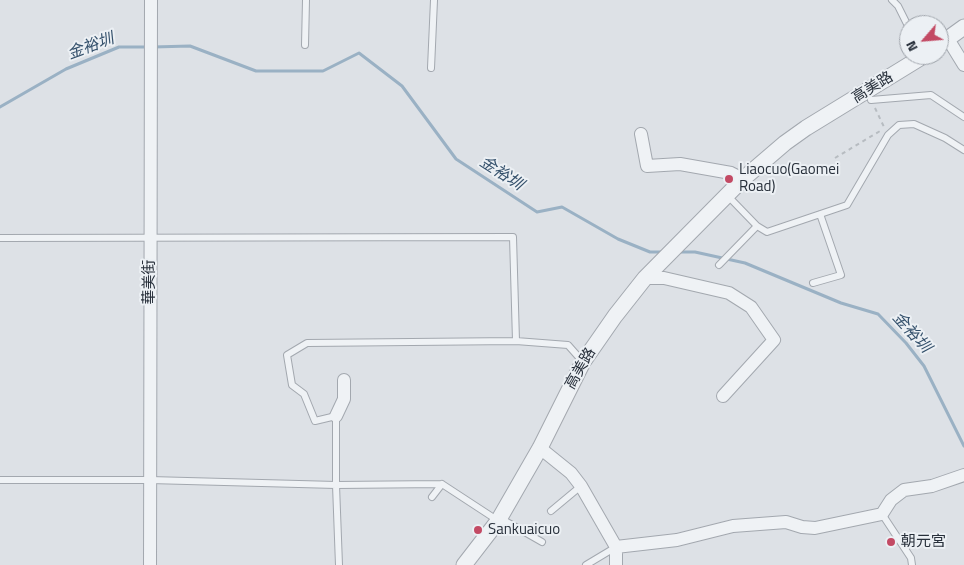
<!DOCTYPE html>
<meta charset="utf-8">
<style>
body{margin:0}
#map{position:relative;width:964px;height:565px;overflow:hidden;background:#dde1e6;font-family:"Titillium Web",sans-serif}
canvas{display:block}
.north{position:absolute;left:899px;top:15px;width:50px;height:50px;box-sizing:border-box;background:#ecf0f4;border:1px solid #9ea3aa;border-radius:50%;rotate:243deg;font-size:14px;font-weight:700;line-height:20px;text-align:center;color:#28303b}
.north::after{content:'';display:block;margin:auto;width:18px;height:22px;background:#c34a64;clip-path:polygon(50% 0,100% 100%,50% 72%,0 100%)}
</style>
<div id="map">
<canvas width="964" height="565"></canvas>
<div class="north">N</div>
</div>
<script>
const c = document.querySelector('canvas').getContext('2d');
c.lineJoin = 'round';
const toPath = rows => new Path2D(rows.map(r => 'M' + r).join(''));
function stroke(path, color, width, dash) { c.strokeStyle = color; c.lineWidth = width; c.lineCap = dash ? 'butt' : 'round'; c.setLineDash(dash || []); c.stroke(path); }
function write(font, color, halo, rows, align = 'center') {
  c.font = font + ' "Titillium Web","Noto Sans TC",sans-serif'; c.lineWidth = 4; c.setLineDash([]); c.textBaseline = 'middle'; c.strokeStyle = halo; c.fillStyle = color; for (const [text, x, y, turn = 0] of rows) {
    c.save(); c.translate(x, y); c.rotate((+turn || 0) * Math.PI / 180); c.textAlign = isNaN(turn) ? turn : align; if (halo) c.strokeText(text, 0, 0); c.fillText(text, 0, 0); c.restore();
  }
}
stroke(toPath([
 [153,47,190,46,256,71,323,71,359,53,402,86,456,159,537,212,562,207,618,239,650,252,663,252],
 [0,107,66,69,119,47,147,47],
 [677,252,695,252,745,263,841,303,878,314,906,343,924,366,964,446]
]), '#9ab1c4', 3);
const service = toPath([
 [892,0,898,6,909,28],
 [305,45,306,0],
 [431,68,434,0],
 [871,100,931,95,964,117],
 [727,195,757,226,767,232,847,205,888,135,899,125,914,124,945,138,964,150],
 [0,238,513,237,516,341],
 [719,265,757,226],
 [813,283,841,275,820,214],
 [0,480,150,480,336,485,442,484,497,520],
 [432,497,442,484],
 [551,511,581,486],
 [882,514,911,558,912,565],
 [500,518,542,542],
 [339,565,336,485,336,416,315,421,304,394,292,385,287,355,307,343,516,341,568,345,583,362],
 [586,565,616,547]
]);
const minor = toPath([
 [948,39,964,65],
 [641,134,647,166,680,164,731,173,743,179],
 [645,278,664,278,729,293,751,307,774,340,723,396],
 [336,416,344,399,344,380],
 [540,448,571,473,581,486,616,547,616,565],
 [616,547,677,540,733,526,786,522,802,527,815,528,882,514,891,500,904,490,932,486,964,475],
 [150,565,151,0]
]);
const tertiary = toPath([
 [939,45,964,27],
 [464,565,498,521,540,448,583,362,615,316,645,278,743,179,785,143,806,128,925,55]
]);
stroke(service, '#a3a8af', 8);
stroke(minor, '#a3a8af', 14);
stroke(tertiary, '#a3a8af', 17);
stroke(toPath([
 [875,108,885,129],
 [835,158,880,131]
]), '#b7bcc1', 2, [4, 4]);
stroke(service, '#eff2f5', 6);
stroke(minor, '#eff2f5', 12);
stroke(tertiary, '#eff2f5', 15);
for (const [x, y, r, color] of [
 [729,179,5,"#c34a64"],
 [478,530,5,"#c34a64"],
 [891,542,5,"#c34a64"]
]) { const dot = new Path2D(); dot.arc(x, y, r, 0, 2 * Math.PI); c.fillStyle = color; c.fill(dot); stroke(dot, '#ecf0f4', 2); }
write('15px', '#28303b', '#ecf0f4', [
 ["高美路",873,88,-32],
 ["華美街",150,282,-90],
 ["高美路",581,369,-60]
]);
write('15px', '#28303b', '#ecf0f4', [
 ["Liaocuo(Gaomei",739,170],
 ["Road)",739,187],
 ["Sankuaicuo",488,530],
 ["朝元宮",901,542]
], 'left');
write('italic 16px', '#35516c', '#ecf0f4', [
 ["金裕圳",91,47,-20],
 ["金裕圳",501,174,33],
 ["金裕圳",911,333,48]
]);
</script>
